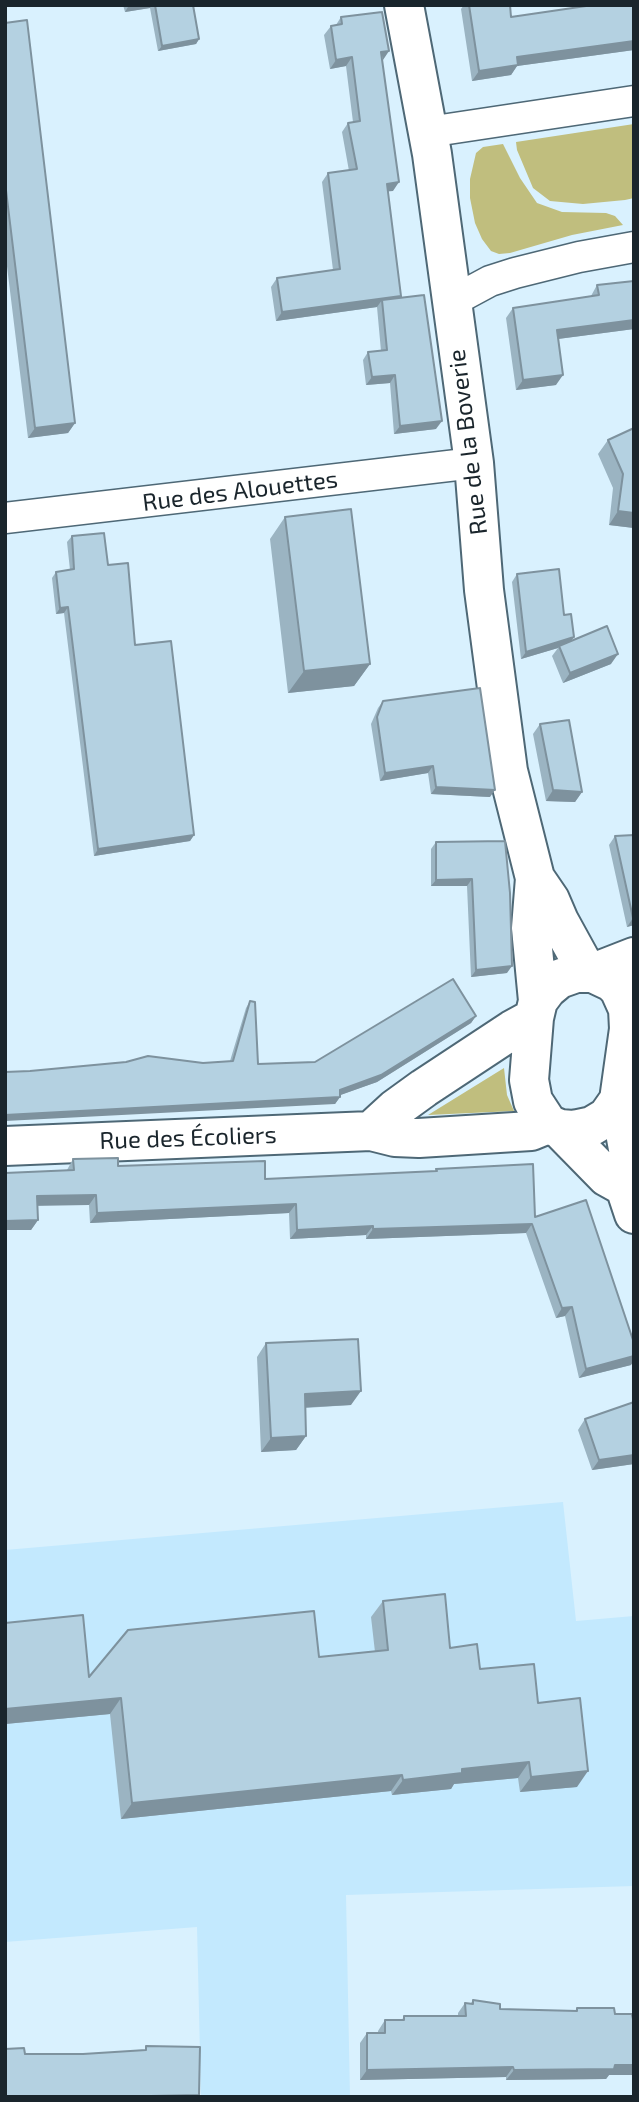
<!DOCTYPE html>
<meta charset="utf-8">
<style>
body{margin:0}
#map{position:relative;width:639px;height:2102px;overflow:hidden;background:#d9f1fe;font-family:"Exo 2",sans-serif}
canvas{display:block}
.frame{position:absolute;inset:0;border:7px solid #1a252c;pointer-events:none}
</style>
<div id="map">
<canvas width="639" height="2102"></canvas>
<div class="frame"></div>
</div>
<script>
const c = document.querySelector('canvas').getContext('2d');
c.lineJoin = 'round';
function fillPath(path, color) { c.fillStyle = color; c.fill(path, 'evenodd'); }
const toPath = rows => new Path2D(rows.map(r => 'M' + r).join(''));
function stroke(path, color, width, dash) { c.strokeStyle = color; c.lineWidth = width; c.lineCap = dash ? 'butt' : 'round'; c.setLineDash(dash || []); c.stroke(path); }
function write(font, color, halo, rows, align = 'center') {
  c.font = font + ' "Exo 2",sans-serif'; c.lineWidth = 7; c.setLineDash([]); c.textBaseline = 'middle'; c.strokeStyle = halo; c.fillStyle = color; for (const [text, x, y, turn = 0] of rows) {
    c.save(); c.translate(x, y); c.rotate((+turn || 0) * Math.PI / 180); c.textAlign = isNaN(turn) ? turn : align; if (halo) c.strokeText(text, 0, 0); c.fillText(text, 0, 0); c.restore();
  }
}
fillPath(toPath([
 [563,1502,576,1621,634,1616,634,1886,346,1895,350,2097,201,2097,197,1927,5,1942,5,1550]
]), '#c3e9fe');
fillPath(toPath([
 [634,124,634,198,625,200,583,204,550,201,533,188,517,150,516,142],
 [503,144,520,178,537,203,562,212,606,213,615,216,623,225,572,235,510,253,499,254,491,251,482,239,475,223,470,198,470,179,476,153,483,147],
 [504,1068,507,1095,514,1111,428,1115]
]), '#c0be7e');
const minor = toPath([
 [428,132,634,101],
 [451,302,490,281,515,273,579,257,634,247],
 [5,518,474,463]
]);
const tertiary = toPath([
 [404,5,432,154,474,463,484,590,508,771,535,878,550,900,559,921,587,972],
 [535,878,531,928,538,1001],
 [593,973,634,957],
 [619,1100,607,1117,592,1126,573,1130,560,1129,548,1124,533,1101,529,1080,534,1018,538,1001,547,989,559,979,576,973,593,973,612,982,619,989,628,1009,629,1029,619,1100,631,1165,630,1177,625,1187,634,1214],
 [560,1129,607,1177,625,1187],
 [371,1131,395,1109,424,1088,512,1030,534,1018],
 [5,1146,371,1131,395,1137,419,1138,531,1131,548,1124]
]);
stroke(minor, '#4e6876', 33);
stroke(tertiary, '#4e6876', 42);
stroke(minor, '#fff', 30);
stroke(tertiary, '#fff', 38);
fillPath(toPath([
 [123,5,193,5,199,39,196,44,158,51,150,8,125,12],
 [464,5,510,5,511,17,634,5,634,50,517,66,511,75,472,81,461,9],
 [341,17,382,60,393,191,388,191,401,296,400,298,436,429,394,434,390,383,366,385,363,360,368,352,381,351,377,307,276,321,271,287,277,278,333,270,322,182,328,173,349,171,342,132,348,123,353,122,346,66,330,69,324,35,331,26,336,25],
 [5,23,75,423,68,433,28,438,5,250],
 [597,285,634,329,558,339,556,385,516,390,506,318,513,308,591,296],
 [634,428,634,528,609,525,613,488,598,454,608,440],
 [285,517,370,664,354,686,288,693,270,539],
 [72,536,108,565,135,645,194,835,190,841,94,856,64,613,56,614,52,578,56,572,70,570,67,542],
 [517,574,564,615,571,641,611,664,563,683,552,656,558,648,521,659,512,582],
 [383,701,490,797,431,794,428,773,380,781,371,724,378,708],
 [540,724,582,792,575,802,546,801,533,734],
 [634,835,634,925,627,927,609,845,615,836],
 [505,841,507,973,471,977,467,886,431,886,431,849,436,842],
 [250,1001,258,1064,315,1062,476,1016,471,1023,377,1082,340,1095,340,1097,335,1104,203,1063,230,1061,246,1008],
 [73,1159,118,1166,265,1179,435,1172,436,1169,535,1217,631,1365,579,1378,565,1316,556,1318,526,1233,366,1239,366,1235,290,1239,289,1213,90,1223,89,1205,37,1205,38,1220,31,1230,5,1230,5,1173,67,1170],
 [266,1343,351,1405,305,1408,306,1436,296,1450,261,1452,257,1357],
 [634,1402,634,1464,592,1470,578,1430,585,1419],
 [383,1601,480,1669,538,1703,577,1787,520,1792,518,1778,454,1784,451,1789,392,1795,391,1791,121,1819,110,1714,5,1724,5,1623,89,1677,375,1652,371,1617],
 [473,2000,500,2009,575,2011,577,2008,609,2075,606,2079,506,2080,506,2077,360,2080,360,2043,367,2033,378,2033,378,2031,385,2020,402,2020,404,2016,458,2016,458,2013,465,2003,471,2003]
]), '#9bb4c2');
fillPath(toPath([
 [137,5,152,5,150,8,125,12,128,7],
 [199,39,196,44,158,51,162,46],
 [634,41,634,50,517,66,511,75,472,81,479,71,517,57],
 [389,51,383,60,381,52],
 [352,57,346,66,330,69,336,60],
 [399,182,393,191,381,192,387,184],
 [401,296,395,305,382,300,377,307,276,321,282,312],
 [634,320,634,329,550,340,557,330],
 [395,375,390,383,366,385,372,377],
 [563,375,556,385,516,390,523,380],
 [442,421,436,429,394,434,400,426],
 [75,423,68,433,28,438,35,428],
 [618,511,634,513,634,528,609,525],
 [68,607,64,613,56,614,60,608],
 [574,637,569,644,559,646,558,648,521,659,526,652],
 [618,654,611,664,563,683,570,673],
 [370,664,354,686,288,693,304,671],
 [433,766,428,773,380,781,385,773],
 [436,787,495,790,490,797,431,794],
 [553,790,582,792,575,802,546,801],
 [194,835,190,841,94,856,98,849],
 [472,879,467,886,431,886,436,880],
 [633,918,634,925,627,927],
 [512,966,507,973,471,977,476,970],
 [476,1016,471,1023,377,1082,335,1097,340,1090],
 [340,1097,335,1104,5,1121,5,1115],
 [96,1195,89,1205,30,1206,37,1196],
 [296,1204,289,1213,90,1223,97,1213],
 [38,1220,31,1230,5,1230,5,1221],
 [532,1224,526,1233,366,1239,373,1229],
 [373,1226,366,1235,290,1239,297,1230],
 [572,1307,565,1316,556,1318,562,1308],
 [634,1356,634,1361,631,1365,579,1378,586,1369],
 [361,1391,351,1405,295,1408,305,1394],
 [306,1436,296,1450,261,1452,271,1438],
 [634,1455,634,1464,592,1470,599,1460],
 [121,1698,110,1714,5,1724,5,1709],
 [529,1762,518,1778,454,1784,451,1789,392,1795,403,1780,462,1769],
 [588,1771,577,1787,520,1792,531,1777],
 [402,1775,391,1791,121,1819,132,1803],
 [615,2065,634,2065,634,2075,609,2075,606,2079,506,2080,514,2070],
 [513,2067,506,2077,360,2080,367,2070],
 [199,2095,198,2097,103,2097]
]), '#7e929e');
const building = toPath([
 [155,5,193,5,199,39,162,46,155,5],
 [469,5,510,5,511,17,593,5,634,5,634,41,517,57,518,65,479,71,469,5],
 [382,12,389,51,381,52,399,182,387,184,401,296,282,312,277,278,340,269,328,173,357,169,348,123,360,121,352,57,336,60,331,26,342,24,341,17,382,12],
 [27,20,75,423,35,428,5,182,5,23,27,20],
 [634,281,634,320,557,330,563,375,523,380,513,308,599,295,597,285,634,281],
 [424,295,442,421,400,426,395,375,372,377,368,352,387,350,382,300,424,295],
 [634,428,634,513,618,511,623,474,608,440,634,428],
 [351,509,370,664,304,671,285,517,351,509],
 [104,533,108,565,128,563,135,645,171,641,194,835,98,849,68,607,60,608,56,572,74,569,72,536,104,533],
 [559,569,564,615,571,614,574,637,526,652,517,574,559,569],
 [607,626,618,654,570,673,559,646,607,626],
 [480,688,495,790,436,787,433,766,385,773,377,717,383,701,480,688],
 [569,720,582,792,553,790,540,724,569,720],
 [634,835,634,918,633,918,615,836,634,835],
 [505,841,510,893,512,966,476,970,472,879,436,880,436,842,505,841],
 [453,979,476,1016,381,1075,340,1090,340,1097,5,1115,5,1072,30,1071,126,1062,148,1056,203,1063,233,1061,250,1001,255,1002,258,1064,315,1062,453,979],
 [118,1158,118,1166,265,1161,265,1179,437,1171,436,1169,533,1164,535,1217,586,1200,634,1343,634,1356,586,1369,572,1307,562,1308,532,1224,373,1229,373,1226,297,1230,296,1204,97,1213,96,1195,37,1196,38,1220,5,1221,5,1173,74,1170,73,1159,118,1158],
 [358,1339,361,1391,305,1394,306,1436,271,1438,266,1343,358,1339],
 [634,1402,634,1455,599,1460,585,1419,634,1402],
 [445,1594,450,1648,477,1644,480,1669,534,1664,538,1703,580,1698,588,1771,531,1777,529,1762,462,1769,462,1773,403,1780,402,1775,132,1803,121,1698,5,1709,5,1623,83,1615,89,1677,128,1630,314,1611,319,1657,388,1650,383,1601,445,1594],
 [473,2000,500,2004,500,2009,577,2011,577,2008,614,2008,615,2014,632,2014,633,2019,634,2019,634,2065,615,2065,614,2069,514,2070,513,2067,367,2070,367,2033,385,2033,385,2020,404,2020,404,2016,466,2016,465,2003,473,2004,473,2000],
 [146,2046,200,2047,199,2095,103,2097,5,2097,5,2049,24,2048,25,2054,83,2054,146,2050,146,2046]
]);
fillPath(building, '#b4d1e1');
stroke(building, '#7e929e', 2);
write('24px', '#1a252c', '#fff', [
 ["Rue de la Boverie",468,442,-97],
 ["Rue des Alouettes",240,491,-7],
 ["Rue des Écoliers",188,1138,-2]
]);
</script>
